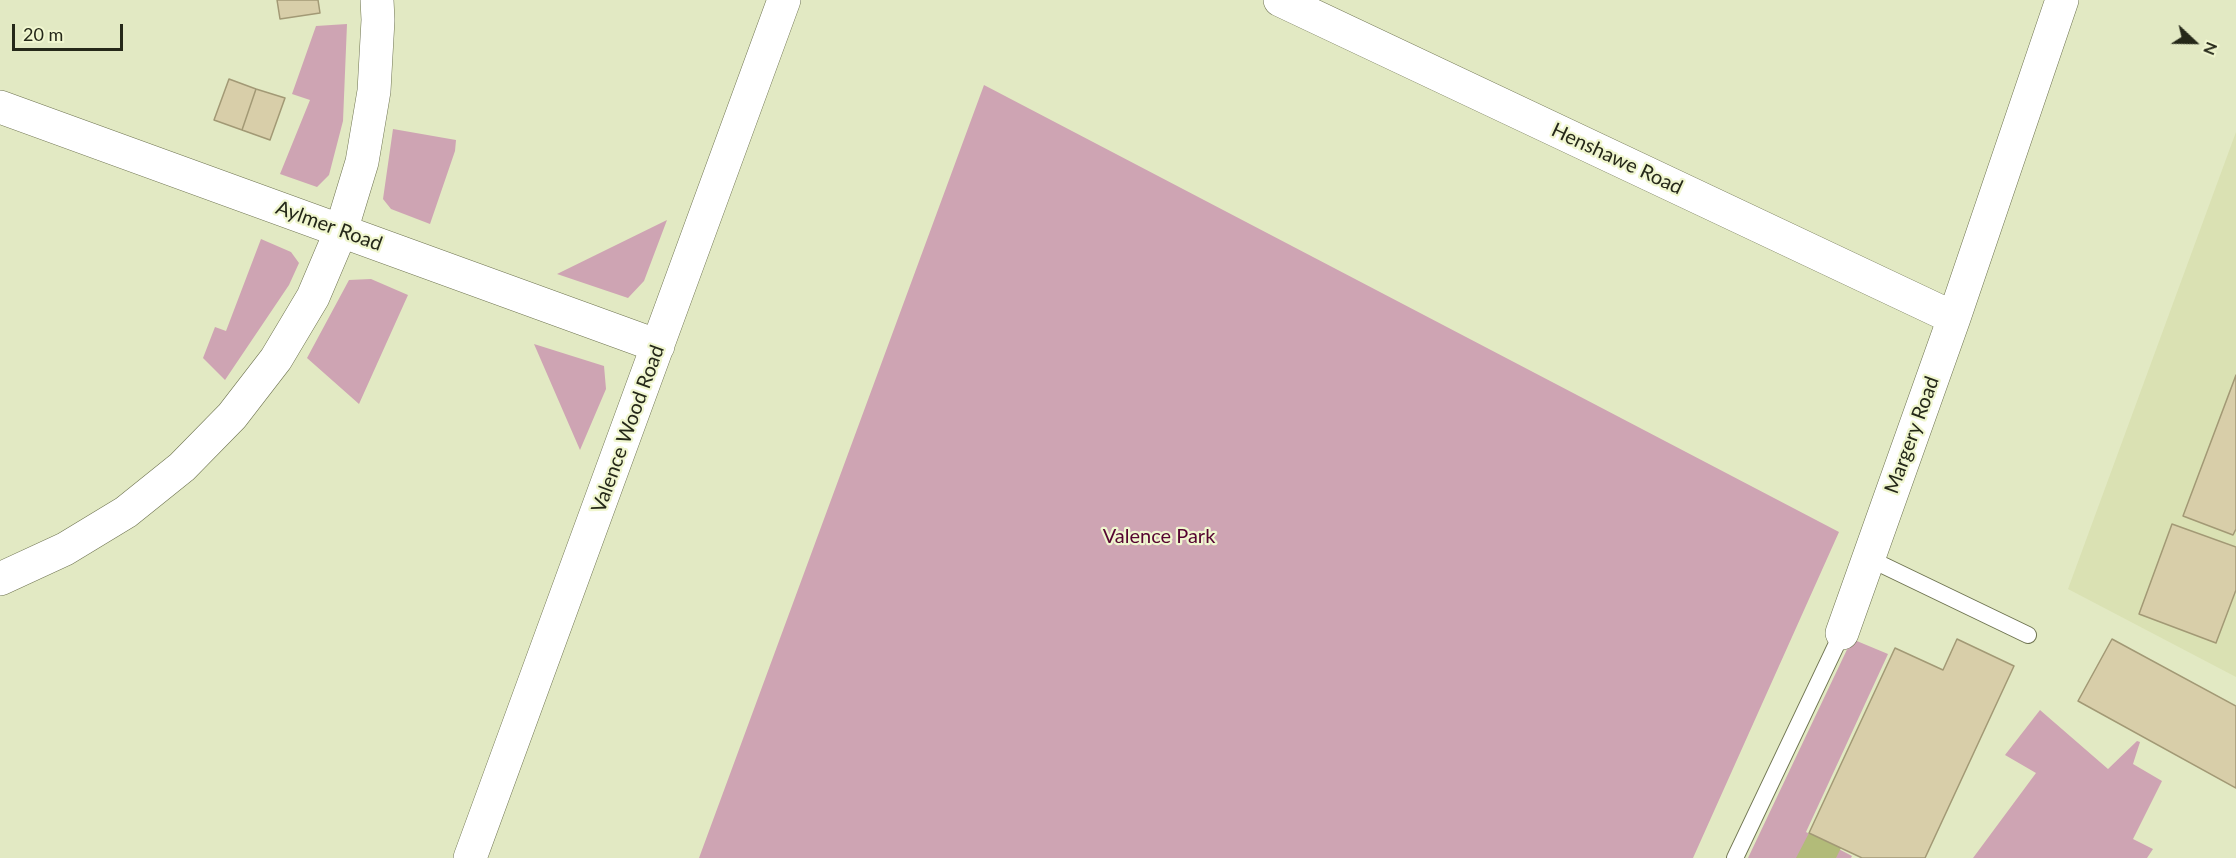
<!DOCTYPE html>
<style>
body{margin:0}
#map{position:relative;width:2236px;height:858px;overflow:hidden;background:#e2e9c3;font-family:Lato,sans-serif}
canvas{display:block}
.north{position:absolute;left:2164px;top:12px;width:60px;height:60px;-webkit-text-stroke:4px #f0f6cf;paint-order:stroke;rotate:112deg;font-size:16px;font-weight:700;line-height:24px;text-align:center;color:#252819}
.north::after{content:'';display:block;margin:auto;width:21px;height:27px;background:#252819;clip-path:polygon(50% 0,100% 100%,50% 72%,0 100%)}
.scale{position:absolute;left:12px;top:24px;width:111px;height:27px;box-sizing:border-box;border:3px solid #252819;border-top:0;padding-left:8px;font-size:18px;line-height:21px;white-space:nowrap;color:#252819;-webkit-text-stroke:4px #f0f6cf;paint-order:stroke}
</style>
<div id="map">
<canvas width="2236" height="858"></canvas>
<div class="north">N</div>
<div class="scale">20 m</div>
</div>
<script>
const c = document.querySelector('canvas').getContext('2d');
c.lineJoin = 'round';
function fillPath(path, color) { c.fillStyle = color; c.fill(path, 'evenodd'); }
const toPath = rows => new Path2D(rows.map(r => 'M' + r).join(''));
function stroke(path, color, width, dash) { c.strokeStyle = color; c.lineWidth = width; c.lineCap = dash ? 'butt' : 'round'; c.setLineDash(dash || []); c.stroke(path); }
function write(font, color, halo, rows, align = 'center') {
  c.font = font + ' Lato,sans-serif'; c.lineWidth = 4.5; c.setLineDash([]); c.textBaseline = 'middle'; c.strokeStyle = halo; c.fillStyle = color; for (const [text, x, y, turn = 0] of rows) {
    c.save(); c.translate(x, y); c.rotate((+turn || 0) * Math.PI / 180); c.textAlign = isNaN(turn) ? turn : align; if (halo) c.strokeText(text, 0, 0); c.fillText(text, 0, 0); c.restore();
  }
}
fillPath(toPath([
 [2236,132,2236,677,2068,589]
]), '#dae1b3');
fillPath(toPath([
 [347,24,343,121,329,175,317,187,280,174,310,100,292,94,316,26],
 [984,85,1839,532,1693,858,699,858],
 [393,129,456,140,455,151,430,224,391,209,383,199],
 [667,220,644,281,628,298,557,274],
 [261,239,291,252,299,263,289,285,225,380,203,358,215,327,226,331],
 [371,279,408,295,359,404,307,358,349,280],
 [534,344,604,366,606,389,580,450],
 [1852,639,1888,654,1806,832,1852,856,1851,858,1748,858],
 [2040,710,2108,769,2137,741,2140,742,2133,764,2162,781,2133,839,2153,849,2147,858,1973,858,2036,773,2005,755]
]), '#cea4b3');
fillPath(toPath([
 [1809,833,1841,848,1836,858,1796,858]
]), '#b2bb79');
const building = toPath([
 [277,0,318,0,320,13,280,19,277,0],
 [229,79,256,89,242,130,214,120,229,79],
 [256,89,285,98,270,140,242,130,256,89],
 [2236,375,2236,529,2233,535,2183,516,2236,375],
 [2172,524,2236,547,2236,590,2216,643,2139,614,2172,524],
 [1957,639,2014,666,1925,858,1862,858,1809,833,1895,648,1943,670,1957,639],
 [2112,639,2236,706,2236,788,2078,701,2112,639]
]);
fillPath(building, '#d8cea9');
stroke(building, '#a29975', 1.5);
const lane = toPath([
 [1868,558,2028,635],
 [1735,858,1842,633]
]);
const street = toPath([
 [1280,0,1954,318],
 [0,107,658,346],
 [0,579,65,549,126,512,182,467,232,416,276,359,313,297,341,231,362,162,374,91,378,20,377,0],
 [1842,633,1954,318,2062,0],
 [470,858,784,0]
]);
stroke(lane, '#6e7350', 18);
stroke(street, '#6e7350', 34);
stroke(lane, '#fff', 16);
stroke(street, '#fff', 33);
write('20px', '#252819', '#f0f6cf', [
 ["Henshawe Road",1617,159,25],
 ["Aylmer Road",329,226,20],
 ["Valence Wood Road",628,429,-70],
 ["Margery Road",1912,435,-70]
]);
write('20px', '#560431', '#f0f6cf', [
 ["Valence Park",1159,537]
]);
</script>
